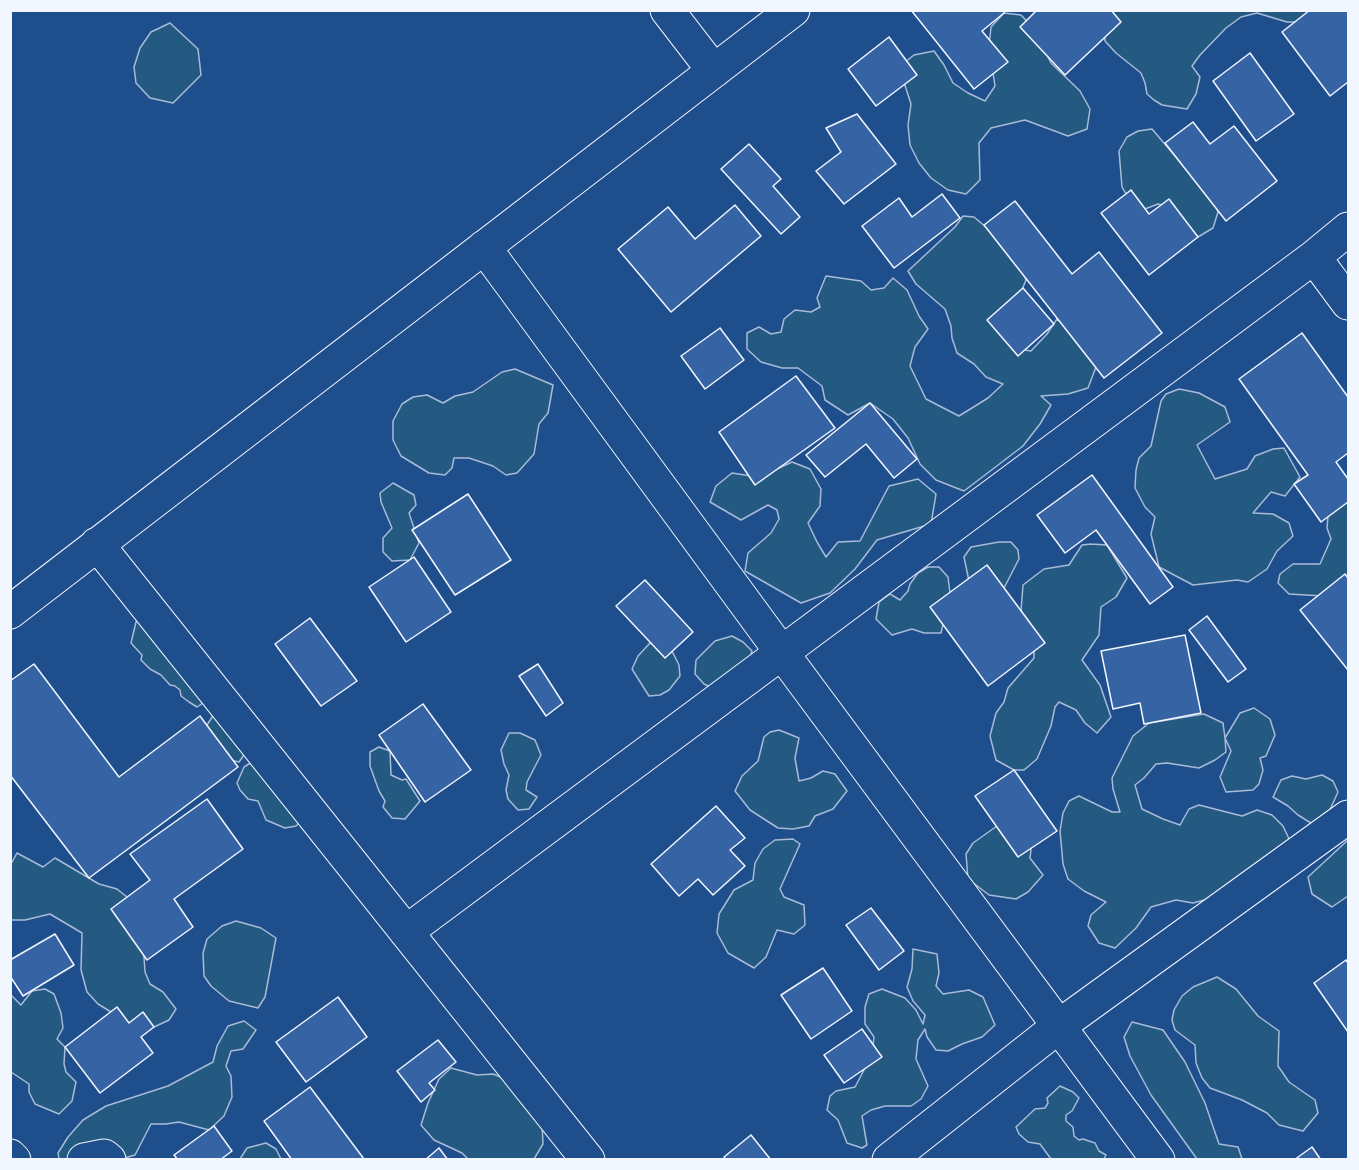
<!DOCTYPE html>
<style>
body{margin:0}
#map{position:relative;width:1359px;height:1170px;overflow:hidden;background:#1f4e8c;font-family:Quicksand,sans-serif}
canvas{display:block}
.frame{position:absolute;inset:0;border:12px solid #f2f6ff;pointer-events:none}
</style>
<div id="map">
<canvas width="1359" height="1170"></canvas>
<div class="frame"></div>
</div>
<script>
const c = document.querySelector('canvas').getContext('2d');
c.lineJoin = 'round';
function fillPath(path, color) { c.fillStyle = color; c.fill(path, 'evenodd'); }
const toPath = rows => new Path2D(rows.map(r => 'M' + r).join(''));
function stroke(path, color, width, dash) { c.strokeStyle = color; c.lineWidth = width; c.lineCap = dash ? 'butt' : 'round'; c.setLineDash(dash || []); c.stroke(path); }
const green = toPath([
 [1111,11,1317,11,1300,22,1287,22,1257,13,1241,17,1226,28,1200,55,1192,66,1200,77,1196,94,1187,109,1162,105,1154,100,1147,94,1145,83,1141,73,1116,53,1105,41,1104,28,1111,11],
 [1004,13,1021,15,1035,30,1051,63,1080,91,1090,109,1087,129,1068,136,1025,120,991,128,979,143,980,180,966,194,948,190,931,178,919,163,910,145,908,125,911,104,899,67,914,55,934,51,944,65,953,83,968,93,985,101,995,86,989,46,991,27,1004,13],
 [170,23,198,49,201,75,173,103,150,98,136,83,134,67,140,48,151,32,170,23],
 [1152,129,1215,203,1218,212,1213,228,1198,237,1182,231,1170,208,1158,204,1145,209,1126,194,1122,187,1119,151,1127,137,1138,131,1152,129],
 [963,216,974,217,1019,255,1026,280,1019,297,1012,348,1031,351,1047,334,1057,319,1072,326,1096,351,1096,367,1088,388,1068,394,1041,396,1051,405,1040,424,1023,446,964,491,936,480,920,464,908,438,893,419,870,403,848,415,825,400,822,386,798,368,782,368,761,362,747,349,747,333,759,327,771,334,781,332,784,319,795,310,811,312,820,307,817,298,826,276,861,281,871,290,884,288,893,278,907,290,919,316,928,329,915,347,910,366,926,399,959,416,988,398,1003,384,986,377,974,364,957,353,952,338,951,326,945,309,916,284,908,271,955,227,963,216],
 [515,369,553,385,548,413,539,424,534,454,517,473,506,475,493,466,469,458,454,458,452,468,445,475,429,473,401,456,393,440,393,421,402,404,413,397,427,395,443,403,455,396,473,392,502,372,515,369],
 [1179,389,1199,393,1225,407,1230,422,1197,445,1215,479,1247,469,1255,456,1273,449,1284,448,1300,477,1285,496,1271,492,1253,513,1273,514,1289,523,1293,536,1277,551,1267,569,1248,582,1237,580,1193,585,1159,567,1151,534,1155,517,1145,507,1135,488,1136,470,1139,458,1151,446,1161,401,1166,394,1179,389],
 [792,462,810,469,821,489,820,506,808,523,817,542,826,557,838,542,860,541,889,486,918,479,936,494,931,524,877,540,855,569,830,593,801,603,745,571,748,553,771,533,779,519,777,510,768,505,741,520,710,502,716,486,732,473,764,478,777,469,792,462],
 [393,483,414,495,416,505,409,513,419,543,410,560,392,561,383,552,383,538,392,528,381,502,380,493,393,483],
 [1348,497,1348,587,1340,597,1289,594,1278,583,1280,574,1293,564,1320,564,1331,539,1327,528,1328,516,1336,507,1348,497],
 [999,542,1011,542,1018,550,1019,559,1004,588,970,586,964,557,971,547,999,542],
 [1091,544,1107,545,1127,578,1116,597,1101,607,1099,635,1082,660,1100,685,1111,717,1097,733,1085,723,1076,710,1059,702,1055,707,1051,726,1037,759,1024,770,1014,770,996,760,990,736,996,713,1004,702,1008,688,1034,658,1034,645,1030,623,1021,611,1023,585,1044,569,1069,565,1082,545,1091,544],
 [928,567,939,567,948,577,950,593,941,633,924,633,912,629,892,635,876,619,879,602,890,594,900,600,908,591,910,584,918,573,928,567],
 [139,618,203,703,197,707,189,702,181,696,180,690,175,686,170,685,161,675,150,669,141,660,142,655,131,643,136,622,139,618],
 [732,636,743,642,752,651,748,664,710,687,704,684,695,674,696,660,715,641,732,636],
 [650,643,672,651,679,665,680,676,669,690,660,695,649,696,632,669,638,656,650,643],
 [218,708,246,752,239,762,230,760,221,752,221,744,210,735,207,725,218,708],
 [1254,708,1270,719,1275,735,1266,756,1260,758,1263,770,1259,784,1253,790,1226,792,1220,777,1231,751,1225,738,1226,752,1215,760,1199,768,1167,763,1156,764,1144,778,1135,785,1142,809,1163,819,1180,825,1189,809,1199,805,1242,816,1257,810,1272,815,1283,826,1290,841,1208,899,1193,903,1176,900,1151,907,1136,928,1115,948,1099,943,1088,926,1091,915,1106,902,1084,891,1068,879,1063,864,1060,831,1063,813,1069,801,1079,796,1112,812,1120,812,1113,789,1112,778,1133,736,1149,723,1204,714,1223,723,1225,738,1240,713,1254,708],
 [779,730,799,738,795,758,799,781,811,778,823,771,835,774,847,791,833,809,815,816,809,826,793,829,778,828,750,810,735,791,742,776,758,761,764,737,770,732,779,730],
 [509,733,520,733,535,740,541,755,527,782,526,790,537,797,529,809,518,810,508,799,506,790,509,775,504,764,501,750,509,733],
 [379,747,390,751,391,775,402,780,406,779,420,801,405,819,392,818,383,807,385,801,379,791,370,766,370,752,379,747],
 [260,757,304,819,296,826,285,828,266,820,258,801,248,799,240,790,237,783,244,767,260,757],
 [1322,775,1333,781,1338,792,1328,814,1314,825,1298,815,1288,806,1273,797,1281,780,1292,776,1306,779,1322,775],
 [997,826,1032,841,1030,858,1043,875,1028,892,1016,899,989,895,968,879,966,854,973,843,997,826],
 [793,839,800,844,780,889,784,897,804,905,805,925,794,934,777,930,766,957,754,968,728,953,717,933,719,914,734,890,753,880,755,863,763,849,775,840,793,839],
 [1348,840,1348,896,1332,907,1312,894,1308,877,1348,840],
 [17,853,43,867,55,858,99,884,117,889,127,897,142,926,145,972,150,984,163,992,176,1009,169,1020,154,1027,129,1023,98,1004,87,992,81,970,82,933,50,914,25,920,11,920,11,864,17,853],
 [236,921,261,928,276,938,265,997,258,1008,229,1001,211,986,204,976,203,953,207,939,222,926,236,921],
 [913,949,937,954,939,973,936,986,943,994,969,990,983,997,995,1025,982,1037,962,1044,948,1051,936,1050,927,1037,925,1029,918,1040,916,1059,928,1086,921,1099,911,1106,885,1106,871,1110,862,1116,867,1145,862,1148,847,1143,838,1120,827,1110,830,1096,836,1091,855,1087,872,1055,874,1037,865,1024,865,1007,869,994,882,989,905,998,916,1010,923,1024,925,1015,913,1001,907,987,912,969,913,949],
 [1217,977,1236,989,1258,1016,1279,1031,1278,1066,1289,1082,1315,1100,1318,1113,1303,1131,1279,1125,1267,1113,1242,1100,1210,1088,1202,1078,1196,1063,1195,1045,1175,1030,1172,1020,1174,1010,1182,996,1193,987,1217,977],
 [45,989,54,994,61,1013,63,1028,57,1039,65,1047,64,1064,66,1072,76,1082,72,1101,59,1114,35,1104,29,1092,29,1084,11,1072,11,995,21,1005,32,991,45,989],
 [244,1021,256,1030,243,1049,231,1051,226,1066,231,1076,232,1097,224,1116,209,1130,179,1122,166,1124,151,1124,135,1155,121,1159,59,1159,58,1153,68,1137,83,1120,106,1106,168,1086,213,1062,217,1046,228,1026,244,1021],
 [1132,1022,1163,1030,1185,1062,1205,1103,1219,1144,1238,1147,1242,1159,1197,1159,1151,1095,1130,1056,1124,1037,1132,1022],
 [451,1068,477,1075,493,1074,503,1078,542,1124,543,1144,534,1159,468,1159,462,1153,434,1140,421,1125,428,1103,439,1079,451,1068],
 [1060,1086,1073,1092,1079,1098,1072,1111,1066,1115,1066,1121,1073,1127,1074,1136,1079,1140,1083,1139,1095,1143,1099,1151,1106,1155,1104,1159,1051,1159,1040,1144,1028,1142,1019,1134,1016,1127,1035,1109,1045,1108,1048,1103,1047,1098,1060,1086],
 [266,1143,276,1149,281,1159,240,1159,247,1148,266,1143]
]);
fillPath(green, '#245a82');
stroke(green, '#a8bbd7', 1.5);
const building = toPath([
 [911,10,1003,10,1004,13,982,31,1008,62,974,89,911,10],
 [1037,10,1111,10,1121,22,1065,75,1020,27,1037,10],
 [1310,10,1348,10,1348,82,1330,96,1282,32,1310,10],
 [889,37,917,75,876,106,848,69,889,37],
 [1250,53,1294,114,1256,141,1213,81,1250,53],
 [857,114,896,164,844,204,816,171,841,152,826,128,857,114],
 [1193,122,1210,144,1234,126,1277,181,1226,221,1165,143,1193,122],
 [749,144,781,179,773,186,800,217,781,234,721,169,749,144],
 [1131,190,1149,214,1169,199,1198,237,1149,275,1101,213,1131,190],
 [942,194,960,218,894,268,862,226,899,198,912,217,942,194],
 [1015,201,1072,274,1099,252,1162,333,1104,378,984,225,1015,201],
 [735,205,761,236,671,312,618,249,668,207,695,239,735,205],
 [1023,288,1054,324,1018,356,987,320,1023,288],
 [720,328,744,360,705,389,681,356,720,328],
 [1302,333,1348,397,1348,453,1336,462,1348,479,1348,502,1321,522,1294,484,1308,475,1239,379,1302,333],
 [796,376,835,428,755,485,719,432,796,376],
 [870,403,917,459,894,478,866,444,825,477,806,455,870,403],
 [1092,475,1173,587,1150,604,1096,530,1065,553,1037,515,1092,475],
 [468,494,511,560,455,595,412,530,468,494],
 [414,557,451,612,406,642,369,587,414,557],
 [987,565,1045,643,988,686,930,607,987,565],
 [1345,574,1348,578,1348,670,1300,610,1345,574],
 [645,580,693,632,665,658,616,606,645,580],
 [1207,616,1246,669,1228,682,1189,630,1207,616],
 [310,618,357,681,321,706,275,644,310,618],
 [1185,635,1201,713,1144,724,1140,703,1113,709,1101,651,1185,635],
 [34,664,119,777,200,716,238,767,89,878,10,775,10,681,34,664],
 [538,664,563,703,546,716,519,676,538,664],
 [423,704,471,770,425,802,379,735,423,704],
 [1014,770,1057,831,1018,857,975,796,1014,770],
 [207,799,243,849,174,899,193,927,147,960,111,909,150,880,130,854,207,799],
 [716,806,745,838,730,850,745,866,713,895,698,879,679,896,651,864,716,806],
 [871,908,904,951,879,970,846,925,871,908],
 [55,934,74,965,23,996,10,976,10,960,55,934],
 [1346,960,1348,963,1348,1032,1314,983,1346,960],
 [823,968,852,1011,811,1039,781,995,823,968],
 [338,997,367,1037,306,1082,276,1042,338,997],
 [117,1007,129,1023,143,1012,154,1027,141,1037,153,1053,100,1093,65,1047,117,1007],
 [862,1029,882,1057,844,1083,824,1055,862,1029],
 [438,1040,456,1062,429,1083,435,1090,421,1102,397,1071,438,1040],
 [310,1087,364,1159,292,1160,264,1121,310,1087],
 [214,1126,232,1151,220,1160,178,1160,174,1155,214,1126],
 [751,1135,771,1160,726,1160,724,1157,751,1135],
 [1312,1147,1321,1160,1294,1160,1312,1147],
 [439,1148,448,1160,425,1160,439,1148]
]);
fillPath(building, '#3563a3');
stroke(building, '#f2f6ff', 1.5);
const street = toPath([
 [667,10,714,71],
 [484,247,782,653,1158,1160],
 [1314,257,1348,303],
 [97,544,588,1160],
 [10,612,793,10],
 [406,932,1314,257,1348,229],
 [10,1156,14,1160],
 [84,1160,104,1156,109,1160],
 [889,1160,1059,1026,1348,817]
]);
stroke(street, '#f2f6ff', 35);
stroke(street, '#1f4e8c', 33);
</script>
